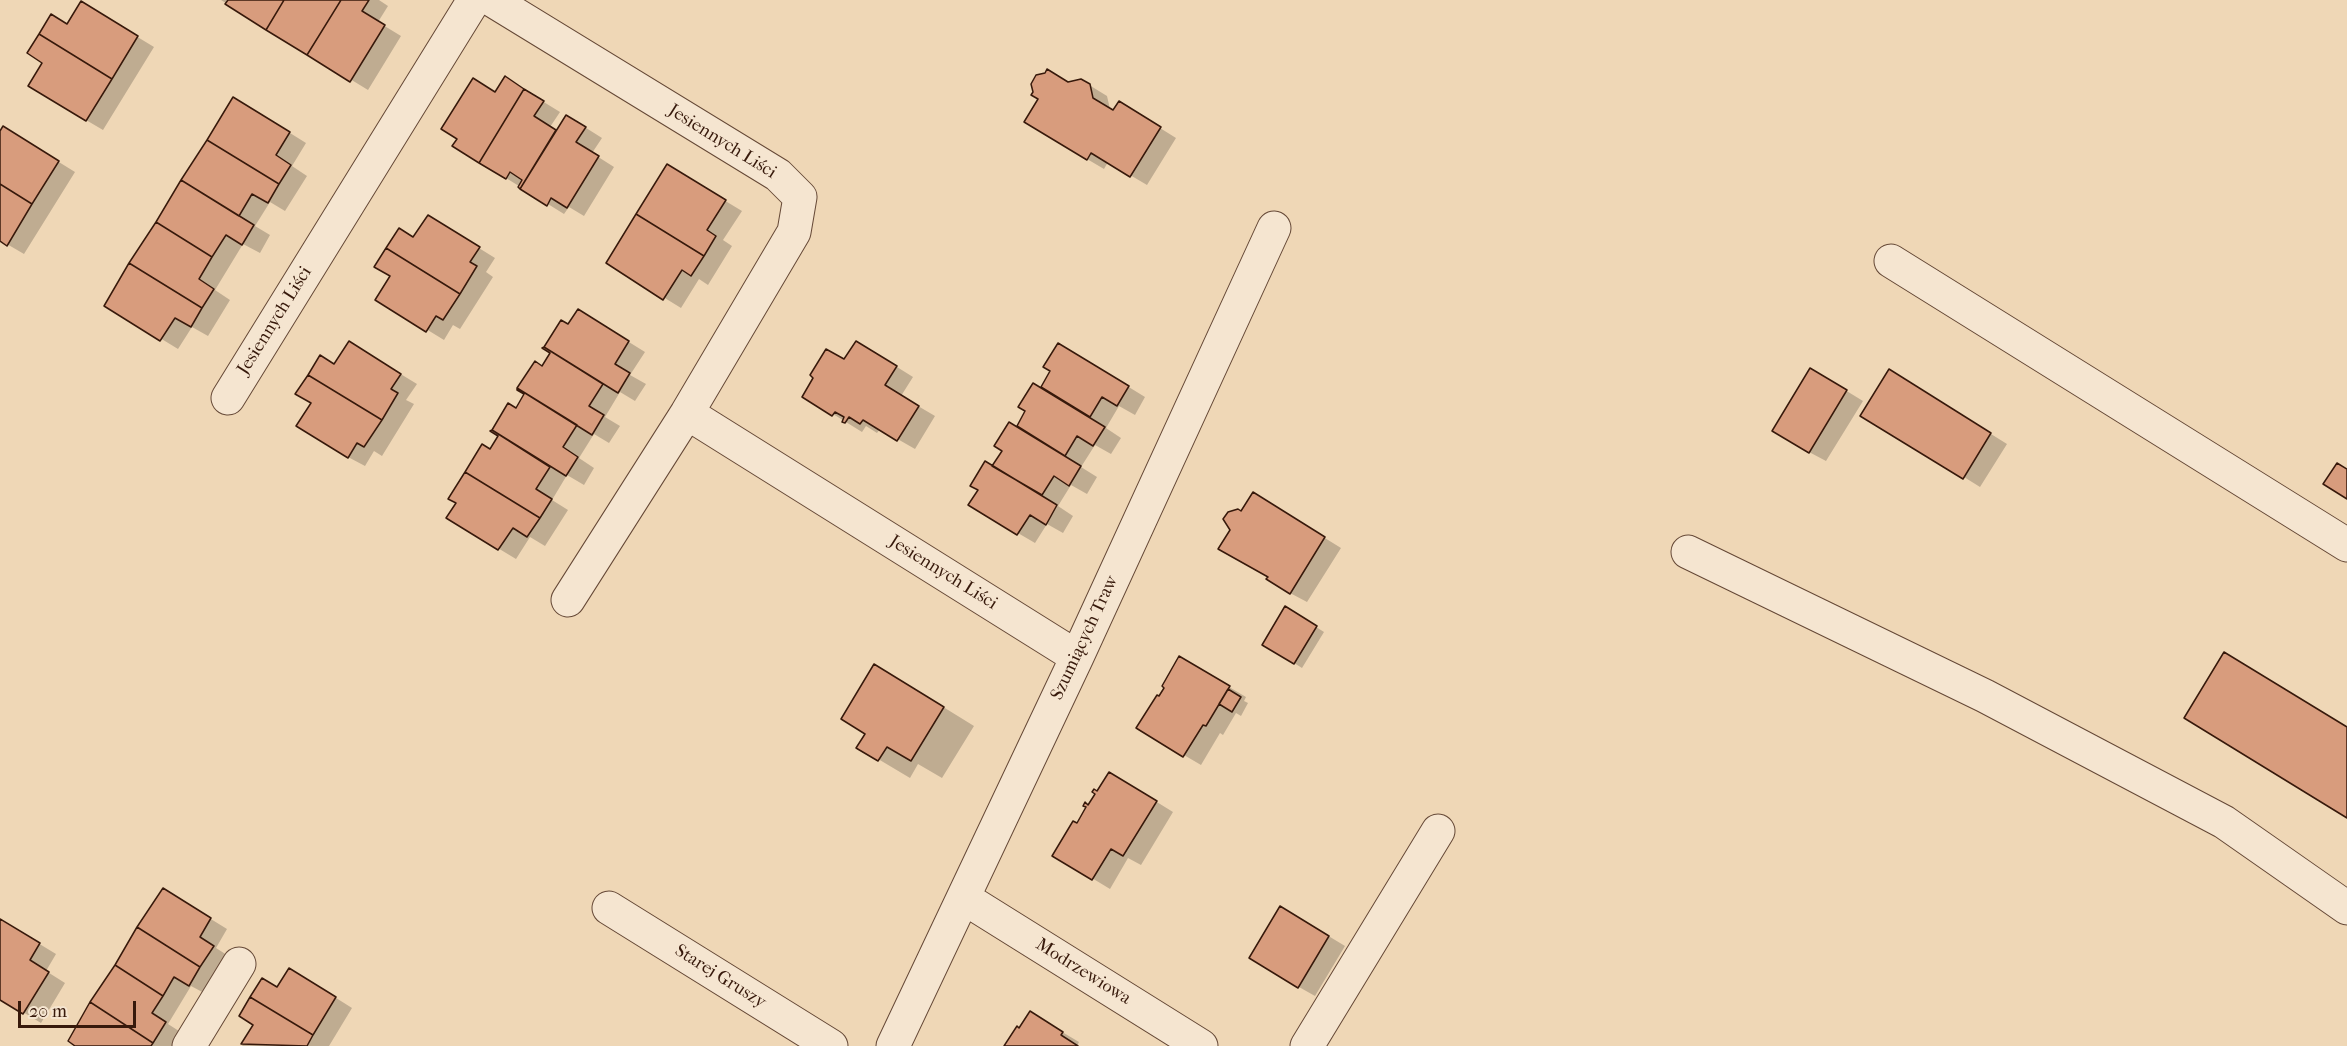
<!DOCTYPE html>
<meta charset="utf-8">
<style>
body{margin:0}
#map{position:relative;width:2347px;height:1046px;overflow:hidden;background:#efd7b6;font-family:"IM FELL French Canon",serif}
canvas{display:block}
.scale{position:absolute;left:18px;top:1001px;width:118px;height:27px;box-sizing:border-box;border:3px solid #37190b;border-top:0;padding-left:8px;font-size:18px;line-height:21px;white-space:nowrap;color:#37190b;-webkit-text-stroke:4px #f5e5d0;paint-order:stroke}
</style>
<div id="map">
<canvas width="2347" height="1046"></canvas>
<div class="scale">20 m</div>
</div>
<script>
const c = document.querySelector('canvas').getContext('2d');
c.lineJoin = 'round';
function fillPath(path, color) { c.fillStyle = color; c.fill(path, 'evenodd'); }
const toPath = rows => new Path2D(rows.map(r => 'M' + r).join(''));
function stroke(path, color, width, dash) { c.strokeStyle = color; c.lineWidth = width; c.lineCap = dash ? 'butt' : 'round'; c.setLineDash(dash || []); c.stroke(path); }
function write(font, color, halo, rows, align = 'center') {
  c.font = font + ' "IM FELL French Canon",serif'; c.lineWidth = 6; c.setLineDash([]); c.textBaseline = 'middle'; c.strokeStyle = halo; c.fillStyle = color; for (const [text, x, y, turn = 0] of rows) {
    c.save(); c.translate(x, y); c.rotate((+turn || 0) * Math.PI / 180); c.textAlign = isNaN(turn) ? turn : align; if (halo) c.strokeText(text, 0, 0); c.fillText(text, 0, 0); c.restore();
  }
}
fillPath(toPath([
 [221,0,379,0,388,6,378,22,401,36,368,90],
 [98,13,154,47,103,130,86,120,68,26],
 [1081,80,1107,96,1110,109,1114,112,1136,113,1176,138,1147,185,1108,162,1104,169,1087,159,1068,83],
 [521,88,560,112,550,127,557,131,583,126,602,138,592,153,614,167,584,216,569,207,564,214,506,178,496,93],
 [250,108,306,143,292,166,307,176,285,211,270,202,255,226,270,235,260,253,243,244,215,290,230,300,208,336,192,327,178,349,106,305],
 [0,134,20,138,75,172,24,254,0,240],
 [684,176,742,211,723,240,732,246,708,285,699,279,681,308,608,263],
 [445,227,495,258,486,272,493,277,460,329,453,325,444,340,377,299,414,239],
 [595,321,645,352,630,375,646,384,635,401,620,392,605,417,620,426,609,443,594,434,579,458,594,468,584,485,567,475,552,500,568,510,545,546,530,537,516,559,448,518,500,435,493,431,509,405,516,409,552,352,545,347,568,326],
 [873,352,913,377,901,396,935,416,915,449,880,429,877,433,866,426,862,432,804,396,845,361],
 [366,353,417,384,406,400,414,404,382,456,374,451,365,466,348,457,335,365],
 [1075,354,1145,397,1135,415,1119,406,1106,428,1121,438,1111,454,1095,445,1081,467,1097,477,1087,494,1071,485,1058,506,1073,516,1063,533,1047,524,1035,543,970,505,1052,371],
 [1827,379,1863,401,1826,461,1809,452],
 [1906,381,2007,444,1980,487,1964,477],
 [1270,504,1341,548,1307,602,1290,593,1270,576,1232,530,1242,513],
 [1286,608,1324,632,1302,668,1264,644],
 [1180,658,1246,697,1244,701,1248,703,1241,716,1236,713,1223,735,1220,733,1201,765,1138,728,1160,698],
 [906,684,974,726,942,778,918,764,910,778,858,747],
 [1126,783,1173,812,1141,865,1128,858,1110,889,1054,855,1077,825,1098,793],
 [180,900,227,929,216,948,230,957,206,994,191,986,168,1024,182,1033,174,1046,78,1046],
 [1297,917,1345,946,1315,996,1299,987],
 [0,920,56,954,46,971,65,983,41,1023,0,998],
 [306,979,352,1008,329,1046,242,1046,278,988],
 [1047,1023,1079,1042,1077,1046,1006,1046,1020,1029]
]), '#0003');
const building = toPath([
 [228,0,284,0,266,30,225,4,228,0],
 [284,0,341,0,307,55,266,30,284,0],
 [341,0,369,0,362,11,385,25,350,82,307,55,341,0],
 [81,1,138,36,112,79,39,34,51,14,67,24,81,1],
 [39,34,112,79,86,121,28,86,42,63,27,53,39,34],
 [1047,69,1068,82,1081,79,1090,84,1093,98,1113,110,1119,101,1161,127,1130,177,1091,153,1087,160,1024,122,1038,99,1031,95,1033,92,1031,84,1036,75,1045,73,1047,69],
 [505,76,524,89,479,163,452,146,457,139,441,129,473,78,495,92,505,76],
 [524,89,544,101,534,116,556,130,520,189,518,187,522,180,510,172,506,179,479,163,524,89],
 [233,97,290,132,276,155,291,165,279,184,207,140,233,97],
 [566,115,586,127,576,142,599,156,567,208,551,198,547,206,520,189,566,115],
 [3,126,59,161,32,204,0,184,0,131,3,126],
 [207,140,279,184,268,203,252,194,239,216,181,180,207,140],
 [667,164,726,200,707,230,716,236,704,256,636,214,667,164],
 [181,180,254,225,242,245,226,235,212,257,156,222,181,180],
 [0,184,32,204,7,246,0,241,0,184],
 [636,214,704,256,691,276,682,270,663,300,606,263,636,214],
 [428,215,480,247,470,262,477,266,460,294,386,248,399,228,413,237,428,215],
 [156,222,212,257,199,279,214,289,202,308,129,263,156,222],
 [386,248,460,294,443,320,436,316,426,332,375,300,390,276,374,267,386,248],
 [129,263,202,308,191,327,175,318,160,341,104,306,129,263],
 [578,309,629,341,615,364,630,373,618,393,544,347,561,320,568,324,578,309],
 [349,341,401,374,391,389,398,393,382,420,308,375,320,355,334,364,349,341],
 [856,341,897,366,885,385,919,406,897,441,863,420,860,424,849,417,845,423,842,422,844,417,835,412,832,416,802,397,813,378,810,375,826,349,844,359,856,341],
 [1058,343,1129,386,1117,406,1102,397,1090,417,1041,387,1050,371,1043,367,1058,343],
 [544,347,603,384,589,406,604,415,592,435,517,388,535,361,542,366,550,353,542,348,544,347],
 [1810,368,1847,390,1809,453,1772,431,1810,368],
 [1889,369,1991,433,1963,479,1860,416,1889,369],
 [308,375,382,420,364,447,357,443,348,458,296,426,311,403,295,394,308,375],
 [1033,383,1105,427,1093,446,1077,436,1065,456,1017,426,1025,411,1018,407,1033,383],
 [517,388,577,425,563,447,578,457,566,476,492,430,508,403,516,408,524,394,517,390,517,388],
 [1009,422,1081,466,1069,486,1054,476,1042,495,992,466,1002,451,994,446,1009,422],
 [492,430,550,467,536,489,552,499,540,518,465,472,482,444,490,449,498,436,490,431,492,430],
 [985,461,1057,505,1046,525,1030,515,1017,535,968,505,978,490,970,486,985,461],
 [2337,463,2347,469,2347,499,2323,484,2337,463],
 [465,472,540,518,527,537,513,528,498,550,446,518,456,503,448,499,465,472],
 [1253,492,1325,537,1290,594,1266,579,1268,577,1218,549,1230,530,1223,519,1228,512,1238,509,1241,511,1253,492],
 [1285,606,1317,626,1294,664,1262,645,1285,606],
 [2224,652,2347,727,2347,818,2184,718,2224,652],
 [1179,656,1230,686,1206,726,1203,725,1183,757,1136,728,1157,695,1159,696,1164,688,1162,686,1179,656],
 [874,664,944,707,911,761,887,747,878,761,856,748,865,734,841,719,874,664],
 [1228,689,1241,697,1232,712,1219,704,1228,689],
 [1109,772,1157,801,1123,856,1111,849,1092,880,1052,856,1073,821,1077,823,1086,807,1083,806,1085,802,1088,805,1095,794,1092,792,1094,789,1097,791,1109,772],
 [163,888,211,918,200,937,214,946,200,967,137,927,163,888],
 [1280,906,1329,936,1298,988,1249,958,1280,906],
 [0,919,40,943,30,960,49,972,23,1014,0,1000,0,919],
 [137,927,200,967,189,986,174,977,163,996,115,965,137,927],
 [115,965,163,996,152,1013,166,1022,153,1043,90,1002,115,965],
 [289,968,336,997,313,1035,250,997,262,978,277,987,289,968],
 [250,997,313,1035,307,1046,241,1044,253,1025,239,1016,250,997],
 [90,1002,153,1043,151,1046,75,1046,68,1041,90,1002],
 [1030,1011,1063,1032,1061,1035,1078,1046,1004,1046,1017,1026,1019,1028,1030,1011]
]);
fillPath(building, '#d89c7d');
stroke(building, '#37190b', 1.5);
const minor = toPath([
 [492,0,778,175,800,197,794,232,687,413,568,600],
 [1891,261,2347,545],
 [228,398,474,0],
 [687,413,1077,657],
 [1688,552,1985,696,2224,822,2347,908],
 [964,898,1201,1046],
 [609,908,831,1046],
 [189,1046,239,964],
 [893,1046,1077,657,1274,228],
 [1307,1046,1438,831]
]);
stroke(minor, '#654836', 35);
stroke(minor, '#f5e5d0', 33);
write('18px', '#37190b', '#f5e5d0', [
 ["Jesiennych Liści",722,142,32],
 ["Jesiennych Liści",275,321,-58],
 ["Jesiennych Liści",943,573,32],
 ["Szumiących Traw",1085,638,-65],
 ["Modrzewiowa",1083,972,32],
 ["Starej Gruszy",720,977,32]
]);
</script>
